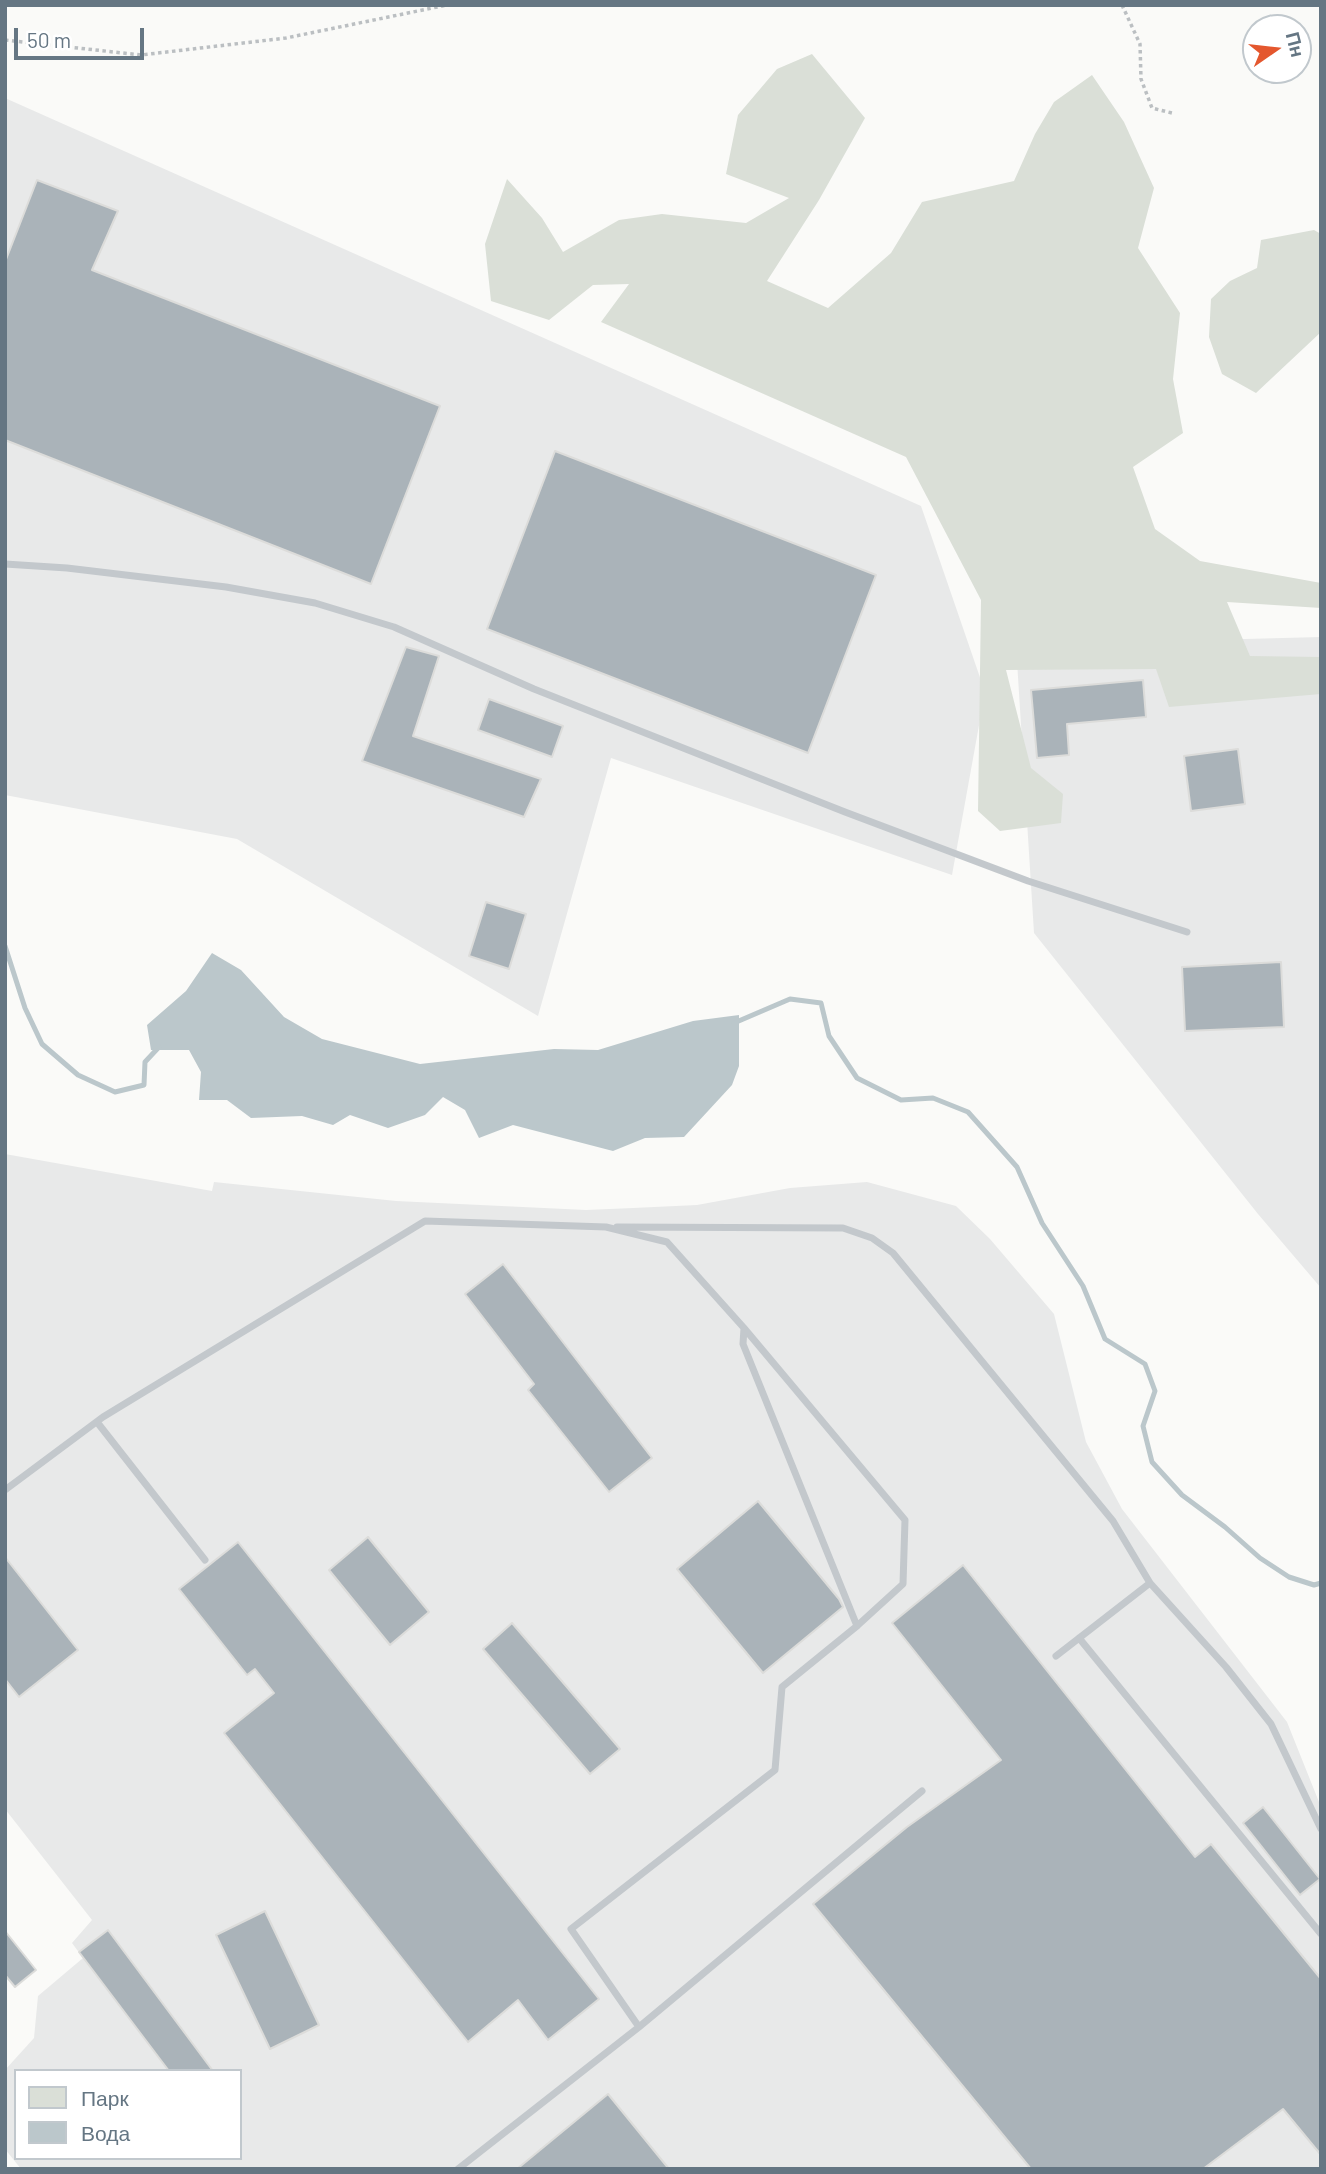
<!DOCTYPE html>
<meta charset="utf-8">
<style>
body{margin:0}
#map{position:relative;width:1326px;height:2174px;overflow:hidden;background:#fafaf8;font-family:Barlow,sans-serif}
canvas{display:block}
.frame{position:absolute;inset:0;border:7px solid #657683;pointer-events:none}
.legend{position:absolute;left:14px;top:2069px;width:228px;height:91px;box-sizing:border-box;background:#fff;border:2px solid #c1c8cd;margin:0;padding:9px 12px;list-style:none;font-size:21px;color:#657683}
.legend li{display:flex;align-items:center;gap:14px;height:35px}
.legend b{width:35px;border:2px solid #c1c8cd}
.north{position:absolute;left:1242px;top:14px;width:70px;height:70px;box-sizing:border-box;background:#fff;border:2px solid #c1c8cd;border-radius:50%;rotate:76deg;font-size:19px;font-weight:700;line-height:28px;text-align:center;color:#657683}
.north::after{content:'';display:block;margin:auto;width:24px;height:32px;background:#e4572e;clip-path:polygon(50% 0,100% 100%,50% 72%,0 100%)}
.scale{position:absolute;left:14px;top:28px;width:130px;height:32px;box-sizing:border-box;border:4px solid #657683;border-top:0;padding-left:9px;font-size:21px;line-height:24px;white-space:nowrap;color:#657683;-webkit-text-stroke:5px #fff;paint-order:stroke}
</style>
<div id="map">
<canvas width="1326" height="2174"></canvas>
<div class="frame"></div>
<ul class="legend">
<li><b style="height:19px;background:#dadfd7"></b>Парк</li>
<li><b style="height:19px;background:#bbc7cb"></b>Вода</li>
</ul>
<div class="north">Пн</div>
<div class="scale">50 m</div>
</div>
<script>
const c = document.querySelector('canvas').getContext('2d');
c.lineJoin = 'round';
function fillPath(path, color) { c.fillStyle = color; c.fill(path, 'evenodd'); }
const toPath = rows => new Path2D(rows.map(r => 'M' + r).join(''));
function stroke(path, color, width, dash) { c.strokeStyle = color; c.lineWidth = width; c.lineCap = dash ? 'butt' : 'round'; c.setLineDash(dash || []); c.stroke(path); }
fillPath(toPath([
 [5,98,921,506,985,692,952,875,611,758,538,1016,237,839,5,795],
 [1321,637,1321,1288,1258,1214,1034,933,1016,645],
 [5,1154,212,1191,214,1182,396,1201,586,1210,633,1208,697,1205,790,1188,867,1182,956,1206,990,1239,1054,1314,1086,1442,1122,1509,1287,1722,1321,1807,1321,2169,21,2169,5,2149,5,2070,34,2038,38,1996,83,1958,72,1943,92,1920,5,1809],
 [16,2071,240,2071,240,2158,16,2158]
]), '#e8e9e9');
fillPath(toPath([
 [812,54,865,118,819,200,767,281,828,308,891,253,922,202,1014,181,1035,134,1054,102,1092,75,1124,122,1154,188,1138,248,1180,313,1173,379,1183,433,1133,467,1155,529,1200,561,1321,583,1321,608,1227,602,1250,656,1321,657,1321,694,1169,707,1156,669,1006,670,1031,768,1063,794,1061,823,1000,831,978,811,981,600,906,457,601,322,629,284,593,285,549,320,491,301,485,244,507,179,542,218,563,252,619,220,662,214,746,223,789,198,726,174,738,115,777,69],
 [1314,230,1321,234,1321,332,1256,393,1222,374,1209,337,1211,299,1230,281,1257,268,1261,240]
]), '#dadfd7');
fillPath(toPath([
 [212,953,241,970,284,1017,322,1039,420,1064,554,1049,598,1050,693,1021,739,1015,739,1066,732,1085,684,1137,645,1138,613,1151,513,1125,479,1138,465,1110,443,1097,425,1115,388,1128,350,1115,333,1125,302,1116,251,1118,227,1100,199,1100,201,1072,189,1050,151,1050,147,1025,186,991]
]), '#bbc7cb');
stroke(toPath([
 [5,946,25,1008,42,1044,78,1075,115,1092,144,1085,145,1062,159,1047],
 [734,1023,790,999,821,1003,829,1036,857,1078,901,1100,933,1098,968,1112,1017,1167,1042,1223,1083,1286,1105,1339,1145,1364,1155,1391,1143,1426,1152,1462,1182,1495,1225,1527,1260,1558,1289,1577,1314,1585,1321,1583]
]), '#bbc7cb', 5);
const building = toPath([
 [37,180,118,211,92,270,440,406,371,584,5,440,5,262,37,180],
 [555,451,876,575,808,753,487,629,555,451],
 [406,647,439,656,413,736,541,779,524,817,362,761,406,647],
 [1143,680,1146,717,1067,724,1069,755,1037,758,1031,690,1143,680],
 [489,699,563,726,552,757,478,730,489,699],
 [1238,749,1245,804,1191,811,1184,756,1238,749],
 [486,902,526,914,509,969,469,956,486,902],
 [1281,962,1284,1027,1185,1031,1182,967,1281,962],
 [503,1264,652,1458,609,1492,528,1390,534,1384,465,1294,503,1264],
 [758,1501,839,1599,843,1607,763,1673,677,1569,758,1501],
 [368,1537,429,1612,390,1645,329,1570,368,1537],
 [238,1542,599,1999,548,2040,518,2000,468,2042,224,1733,274,1693,255,1669,247,1675,179,1589,238,1542],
 [5,1557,78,1650,19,1697,5,1679,5,1557],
 [963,1565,1195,1857,1211,1844,1321,1979,1321,2155,1283,2109,1203,2169,1031,2169,813,1904,907,1827,1001,1760,892,1623,963,1565],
 [512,1623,620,1749,590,1774,483,1649,512,1623],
 [1263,1807,1320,1879,1300,1895,1243,1823,1263,1807],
 [265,1911,319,2025,270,2049,216,1935,265,1911],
 [108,1930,213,2071,169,2071,79,1952,108,1930],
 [5,1931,36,1970,15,1987,5,1975,5,1931],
 [608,2094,669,2169,517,2169,608,2094]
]);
fillPath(building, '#aab3b9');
stroke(building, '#dcdcda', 2);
stroke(toPath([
 [1122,5,1140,44,1141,79,1152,108,1172,113],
 [5,40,141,55,286,38,447,5]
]), '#bbbfc2', 3.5, [3.5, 3.5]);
stroke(toPath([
 [5,564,67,568,226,587,315,603,394,627,534,689,845,812,1028,881,1187,932],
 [617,1227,843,1228,872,1238,893,1253,1113,1521,1150,1583,1226,1667,1271,1724,1321,1829],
 [744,1328,905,1520,903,1584,857,1626,782,1687,775,1770,571,1929,639,2027,922,1791],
 [97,1422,205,1560],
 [5,1490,103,1417,425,1221,606,1227,667,1242,744,1328,743,1344,857,1626],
 [1079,1638,1321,1934],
 [1056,1656,1150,1583],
 [458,2169,639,2027]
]), '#c3c8cc', 7);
</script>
